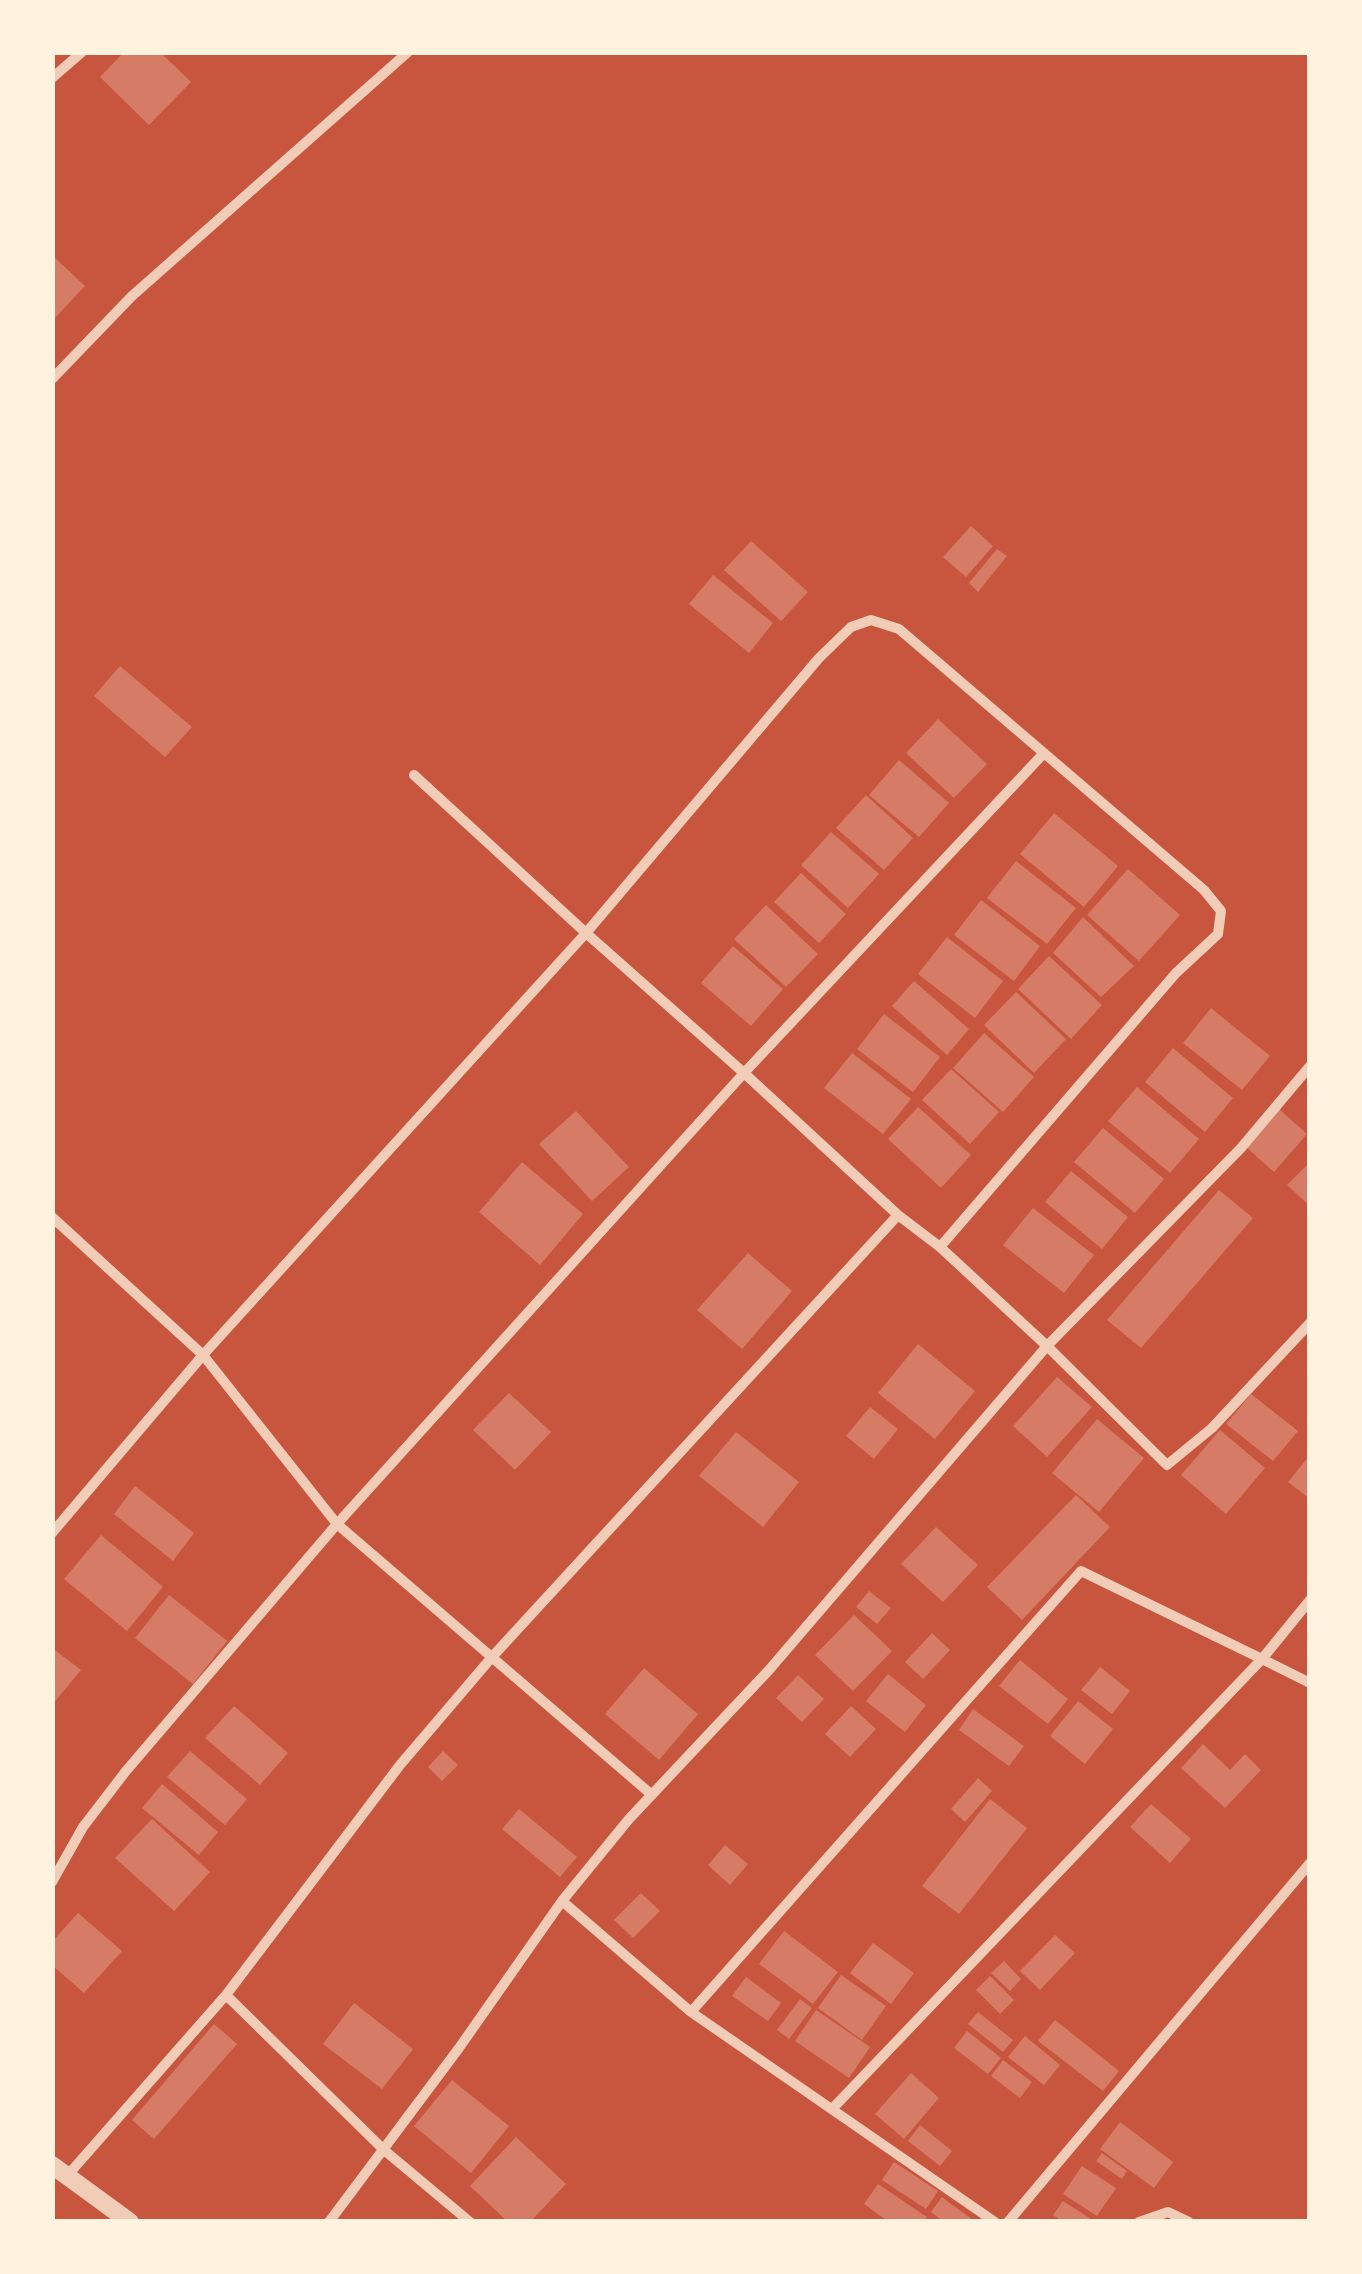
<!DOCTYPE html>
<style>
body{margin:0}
#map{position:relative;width:1362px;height:2274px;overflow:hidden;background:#c8553d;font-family:Jost,sans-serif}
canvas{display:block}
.frame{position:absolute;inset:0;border:55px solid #fff3e0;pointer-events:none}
</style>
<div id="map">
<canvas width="1362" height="2274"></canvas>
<div class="frame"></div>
</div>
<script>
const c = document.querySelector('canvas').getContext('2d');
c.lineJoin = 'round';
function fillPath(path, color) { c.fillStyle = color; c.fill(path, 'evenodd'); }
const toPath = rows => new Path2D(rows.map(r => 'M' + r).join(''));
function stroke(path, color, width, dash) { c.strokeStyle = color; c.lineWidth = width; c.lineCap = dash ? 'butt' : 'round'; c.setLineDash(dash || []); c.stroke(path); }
fillPath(toPath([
 [124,52,160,52,191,82,149,125,100,77],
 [52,255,85,286,52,321],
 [971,526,993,546,966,577,943,557],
 [751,541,808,592,781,621,724,570],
 [997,549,1007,556,978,592,969,583],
 [713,575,773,623,749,653,689,604],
 [120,666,192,727,165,757,94,696],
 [938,719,987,764,954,798,906,753],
 [899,760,949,803,919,837,869,795],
 [866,795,913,838,884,870,836,828],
 [1054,813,1118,866,1084,907,1020,854],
 [831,832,879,874,848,908,801,865],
 [1016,861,1076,908,1047,944,987,898],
 [1128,869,1180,915,1139,961,1087,915],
 [801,873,846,914,819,943,774,902],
 [981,900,1040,946,1014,981,954,935],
 [766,905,818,954,786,987,734,939],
 [1083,917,1134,966,1101,997,1053,953],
 [947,937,1003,981,975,1018,918,974],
 [733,946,783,989,751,1026,701,983],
 [1049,956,1102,1005,1071,1039,1018,989],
 [914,981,969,1029,947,1055,892,1006],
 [1016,992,1066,1039,1034,1073,984,1025],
 [1211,1008,1270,1056,1242,1090,1183,1043],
 [884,1014,940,1057,913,1092,857,1049],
 [984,1033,1034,1077,1003,1112,953,1068],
 [1173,1048,1233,1098,1205,1132,1145,1082],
 [852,1053,911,1099,883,1134,824,1088],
 [951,1069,999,1112,970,1144,922,1100],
 [1137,1087,1199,1139,1170,1173,1108,1121],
 [918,1107,971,1155,941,1188,888,1139],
 [1279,1109,1307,1134,1274,1172,1246,1147],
 [576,1111,629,1167,592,1201,539,1144],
 [1103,1128,1164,1179,1135,1213,1074,1162],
 [522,1162,583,1214,540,1265,479,1212],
 [1310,1162,1310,1206,1287,1185],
 [1071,1171,1128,1217,1102,1249,1045,1202],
 [1219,1190,1253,1218,1141,1348,1107,1320],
 [1033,1208,1094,1255,1064,1293,1003,1245],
 [748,1253,792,1291,742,1349,697,1310],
 [918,1344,975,1391,935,1439,878,1393],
 [1057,1377,1092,1407,1047,1457,1013,1426],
 [509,1393,551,1432,515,1470,473,1430],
 [1251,1394,1298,1431,1273,1461,1226,1424],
 [870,1407,898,1429,874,1459,846,1436],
 [1097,1419,1144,1458,1099,1512,1052,1473],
 [1220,1430,1265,1468,1226,1514,1181,1475],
 [736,1432,799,1482,763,1527,699,1476],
 [1310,1455,1310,1499,1288,1482],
 [135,1486,194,1533,173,1561,114,1514],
 [1076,1495,1110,1527,1022,1620,987,1587],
 [936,1527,978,1565,943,1602,901,1564],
 [101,1535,163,1587,127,1631,64,1579],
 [869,1591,891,1608,877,1624,856,1607],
 [169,1595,227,1641,193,1684,135,1638],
 [854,1615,892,1651,853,1691,815,1655],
 [932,1633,950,1650,923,1679,905,1662],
 [52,1648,81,1670,52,1705],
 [1020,1660,1068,1699,1048,1724,999,1686],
 [1100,1667,1130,1691,1112,1714,1081,1690],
 [644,1668,698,1714,659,1760,605,1714],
 [888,1674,926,1705,905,1732,866,1701],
 [798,1675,824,1699,802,1722,776,1698],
 [1078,1701,1113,1729,1085,1764,1050,1736],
 [234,1706,288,1753,260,1785,205,1738],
 [851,1706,876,1729,850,1757,825,1734],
 [973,1709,1024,1746,1009,1766,959,1730],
 [1203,1744,1230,1770,1245,1754,1261,1770,1225,1808,1181,1768],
 [190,1751,247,1799,225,1825,167,1777],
 [443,1751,458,1765,442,1781,428,1767],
 [978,1778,992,1791,965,1822,951,1809],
 [162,1784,218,1832,199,1855,142,1808],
 [990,1799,1027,1828,959,1914,922,1886],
 [1151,1804,1191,1839,1170,1863,1130,1827],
 [519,1809,577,1857,560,1877,502,1829],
 [152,1819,210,1872,174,1911,115,1858],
 [725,1845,748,1864,730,1885,708,1865],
 [641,1893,660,1911,633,1938,614,1920],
 [78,1913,122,1951,84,1993,52,1965,52,1942],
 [784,1931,838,1972,813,2004,759,1964],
 [1055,1935,1075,1953,1040,1990,1020,1971],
 [873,1943,914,1973,891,2004,850,1973],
 [1004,1961,1021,1979,1010,1991,991,1973],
 [841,1975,886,2006,862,2040,818,2008],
 [990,1976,1014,2000,1000,2014,976,1990],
 [746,1977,781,2003,768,2021,732,1996],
 [800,1999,812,2008,789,2039,777,2030],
 [354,2003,413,2049,382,2089,323,2044],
 [816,2010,870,2047,849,2078,795,2041],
 [978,2012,1013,2040,1003,2052,968,2024],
 [1055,2020,1119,2071,1103,2091,1038,2041],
 [214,2024,237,2044,154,2139,132,2120],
 [967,2031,1001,2058,988,2074,954,2048],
 [1025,2036,1060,2065,1044,2085,1008,2057],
 [1003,2060,1032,2082,1020,2098,991,2076],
 [911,2073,939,2098,904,2139,875,2114],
 [452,2080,509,2126,471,2173,414,2126],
 [1120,2122,1173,2162,1154,2188,1100,2149],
 [920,2125,952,2151,940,2166,908,2141],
 [516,2137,566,2184,530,2222,508,2222,470,2186],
 [1102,2153,1127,2171,1122,2179,1096,2161],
 [894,2162,938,2191,926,2209,882,2180],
 [1082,2166,1116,2188,1097,2216,1063,2194],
 [878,2184,927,2217,924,2222,889,2222,864,2204],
 [942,2197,947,2201,976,2222,944,2222,931,2212],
 [1063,2201,1091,2219,1090,2222,1064,2222,1053,2215]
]), '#d67c66');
stroke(toPath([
 [52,78,82,52],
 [52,379,132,296,408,52],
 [52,1217,203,1355,337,1524,652,1795],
 [940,1247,1047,1346,1167,1465,1212,1428,1310,1323],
 [52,1533,203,1355,586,933,819,658,851,627,871,620,899,629,1204,890,1221,911,1218,934,1176,973,940,1247,898,1215,744,1073,586,933,414,775],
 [52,1882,83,1827,126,1771,337,1524,744,1073,1044,753],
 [562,1901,691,2012,995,2222],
 [226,1995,384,2150,470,2222],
 [691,2012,1081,1571,1262,1659,1310,1600],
 [834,2107,1262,1659,1310,1683],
 [67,2176,226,1995,400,1765,492,1657,898,1215],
 [329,2222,459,2048,562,1901,629,1819,769,1670,1047,1346,1241,1148,1310,1066],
 [1008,2222,1310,1863],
 [1139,2222,1168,2212,1189,2222]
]), '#f1ccb7', 10);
stroke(toPath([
 [52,2165,130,2222]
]), '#f1ccb7', 18);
</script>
